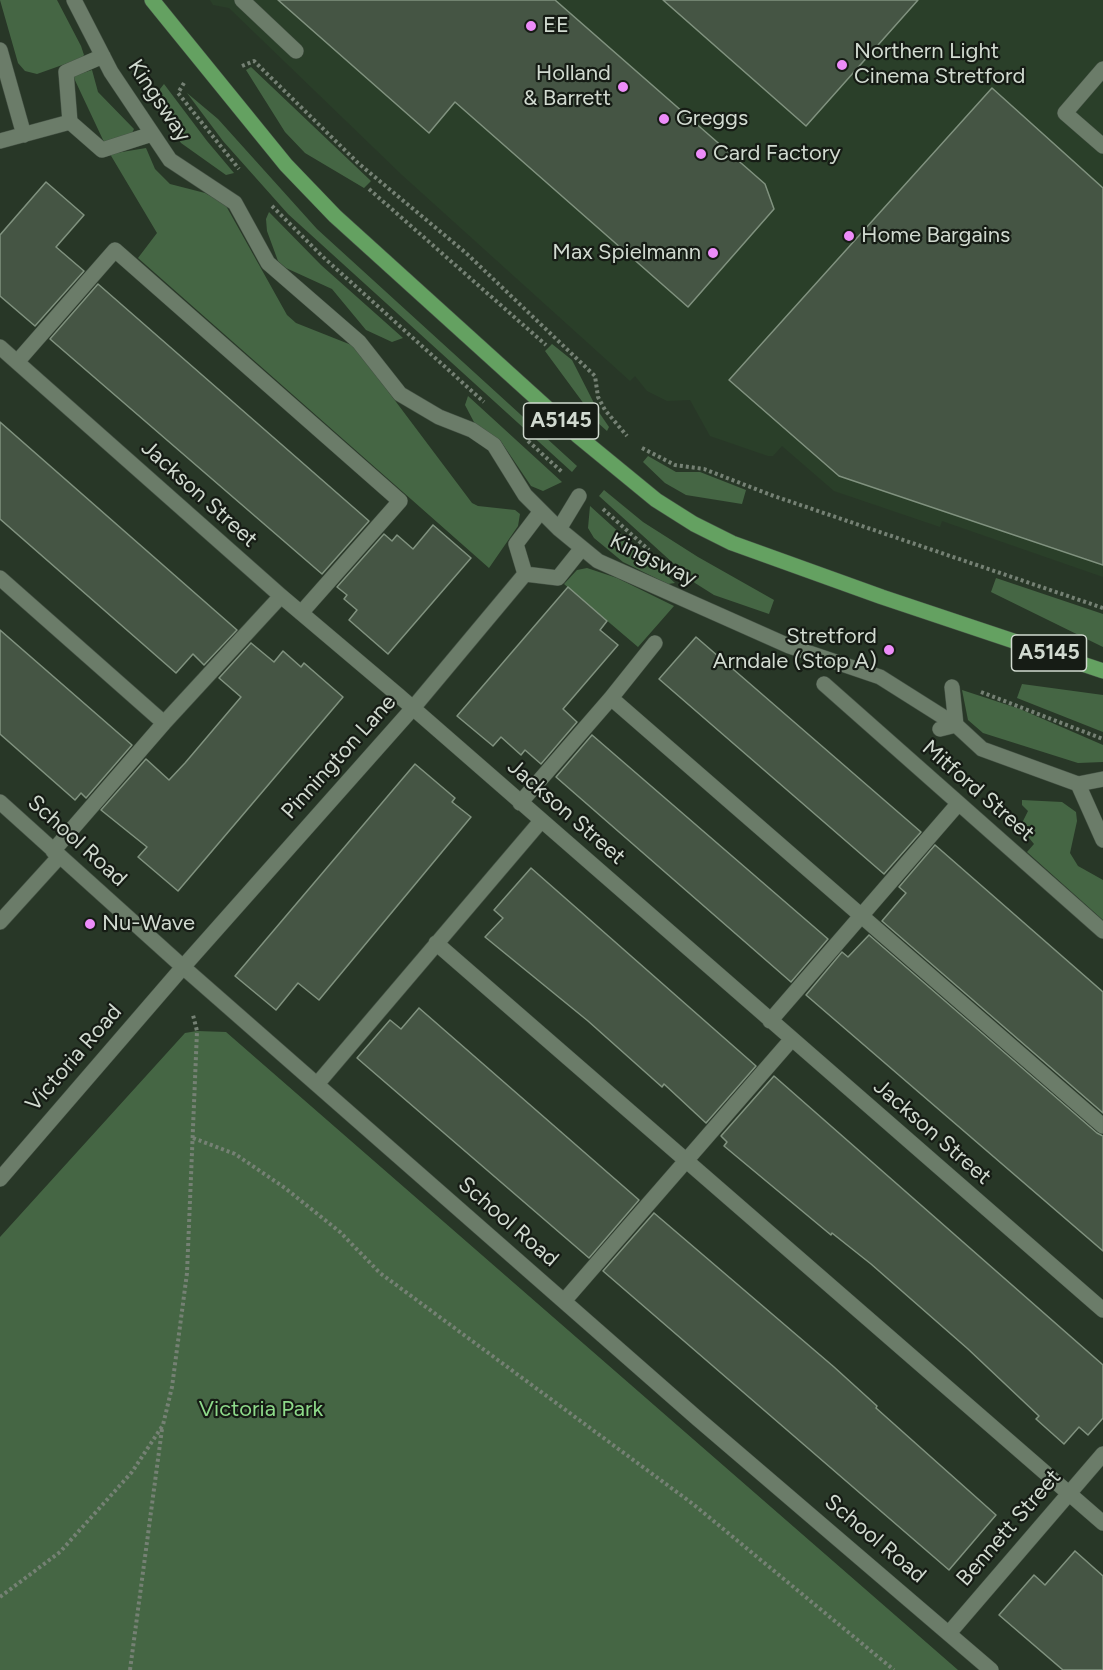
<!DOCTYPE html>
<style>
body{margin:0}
canvas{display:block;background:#283727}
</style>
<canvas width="1103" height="1670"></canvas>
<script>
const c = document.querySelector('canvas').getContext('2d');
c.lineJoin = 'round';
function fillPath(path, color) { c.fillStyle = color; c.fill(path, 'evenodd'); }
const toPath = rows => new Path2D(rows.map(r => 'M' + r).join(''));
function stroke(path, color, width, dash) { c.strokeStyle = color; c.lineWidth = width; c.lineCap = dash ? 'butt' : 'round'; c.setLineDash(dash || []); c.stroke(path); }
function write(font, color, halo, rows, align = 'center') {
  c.font = font + ' Figtree,sans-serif'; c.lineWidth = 4.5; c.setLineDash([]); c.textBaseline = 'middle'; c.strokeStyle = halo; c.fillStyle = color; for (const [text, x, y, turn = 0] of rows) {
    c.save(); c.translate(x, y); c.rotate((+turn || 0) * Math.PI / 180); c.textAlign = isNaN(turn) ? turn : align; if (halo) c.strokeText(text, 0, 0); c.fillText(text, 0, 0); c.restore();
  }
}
fillPath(toPath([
 [210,0,1103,0,1103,577,942,521,940,527,834,491,782,446,773,456,768,456,710,436,690,400,667,401,647,391,635,376,630,381,402,175,229,8,213,5]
]), '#2a3f29');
fillPath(toPath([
 [0,0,57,0,81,46,84,55,82,58,37,74,25,71,18,63],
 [251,67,371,181,364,188,305,153,285,132,246,70],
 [92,70,98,92,134,129,131,135,104,142,73,76],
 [164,84,207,141,234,173,226,175,181,143,171,129,161,97,160,89],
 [187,93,218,119,317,229,577,466,572,472,288,214,223,141],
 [146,148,155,169,170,184,205,193,225,204,287,315,296,323,354,346,472,503,478,506,515,510,520,514,518,526,489,568,138,258,157,233,110,154],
 [269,212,321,265,403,338,392,342,366,330,332,289,286,268,278,261,267,231,266,219],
 [552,344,572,360,598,411,609,427,607,431,598,423,545,351],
 [468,396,562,482,543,491,531,486,500,440,475,424,465,405],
 [648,456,676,472,700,472,746,490,742,504,686,495,665,483,643,462],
 [604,490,643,522,698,557,774,600,769,614,714,595,695,583,599,496],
 [590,506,675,583,668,584,623,562,594,538,588,528],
 [587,568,617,578,674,606,638,647,564,584,577,570],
 [996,578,1103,614,1103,647,991,592],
 [1022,684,1103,695,1103,732,1017,698],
 [962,690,1020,709,1103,745,1103,762,1078,763,983,733,968,720],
 [1022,800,1062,802,1076,812,1077,821,1070,853,1078,866,1103,880,1103,920,1027,852,1034,844,1025,833,1022,823,1028,811,1022,805],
 [197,1031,226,1032,958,1670,0,1670,0,1237,185,1033]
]), '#456644');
const building = toPath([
 [278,0,555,0,765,184,774,209,688,307,455,102,429,133,278,0],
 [663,0,918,0,806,126,663,0],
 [992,88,1103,188,1103,565,839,476,729,380,992,88],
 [46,182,84,215,56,247,84,271,35,326,0,296,0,235,46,182],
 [98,284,369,521,322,574,50,339,98,284],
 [0,422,237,630,204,665,193,654,176,673,0,519,0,422],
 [433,525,471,558,388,654,349,620,357,610,344,599,347,595,337,587,384,534,392,541,397,535,413,549,433,525],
 [568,587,607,621,600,630,618,645,563,709,577,722,541,764,525,750,521,755,501,737,493,746,457,716,568,587],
 [0,630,132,745,86,798,81,793,75,800,0,734,0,630],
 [696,637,921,832,884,874,659,679,696,637],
 [251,643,274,662,283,651,301,667,304,663,343,697,178,891,138,857,147,847,101,810,146,759,169,780,185,763,241,697,219,678,251,643],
 [592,735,828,939,791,982,556,777,592,735],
 [415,764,455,798,452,802,471,817,319,1000,298,983,276,1010,235,976,415,764],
 [935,845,1103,992,1103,1113,882,921,906,893,899,887,935,845],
 [531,868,756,1066,706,1123,664,1084,662,1087,588,1021,485,937,503,918,494,910,531,868],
 [869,935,1097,1133,1103,1136,1103,1251,806,995,842,952,848,957,869,935],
 [419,1008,639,1200,589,1258,357,1058,390,1020,401,1029,419,1008],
 [774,1076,1103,1365,1103,1418,1088,1435,1079,1427,1064,1444,1036,1419,1039,1416,968,1349,871,1264,832,1233,831,1235,724,1146,727,1142,721,1136,774,1076],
 [654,1213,834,1367,877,1406,876,1408,996,1515,949,1570,603,1271,654,1213],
 [1075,1551,1103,1576,1103,1670,1063,1670,999,1615,1034,1575,1045,1585,1075,1551]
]);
fillPath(building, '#455544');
stroke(building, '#80927f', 1.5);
const minor = toPath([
 [74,0,111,72,170,160,235,203,268,263,359,342,400,394,439,417,472,430,494,445,525,495,559,529,598,561,789,646,880,677,956,725,982,749,1078,784,1103,779],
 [242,0,296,51],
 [0,50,24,135],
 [103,56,66,72,70,122,102,150,152,134],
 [1103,69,1065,113,1103,146],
 [0,141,70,122],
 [0,347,281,596,398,695,1103,1310],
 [17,362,115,250,400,501,301,613],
 [559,529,579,496],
 [525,574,516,544,541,511],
 [525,574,558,578,582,548],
 [0,578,164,723],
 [655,643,611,698,1103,1126],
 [824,684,1103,931],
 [940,729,956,725,952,687],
 [1078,784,1103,840],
 [0,802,183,967,698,1419,991,1670],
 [520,803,611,698],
 [53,851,164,723,281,596],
 [0,922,59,857],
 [436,943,1103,1523],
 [770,1021,958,804],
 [318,1083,541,821],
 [0,1179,183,967,413,708,525,574],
 [564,1301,791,1040],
 [950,1632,1103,1454]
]);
const major = toPath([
 [152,0,286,165,335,216,578,436,656,500,694,524,732,543,882,597,1103,671]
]);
stroke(minor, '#465346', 16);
stroke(major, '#465346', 16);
stroke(toPath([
 [242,66,254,61,358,163,466,253,595,376,598,397,605,410,627,436],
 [184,83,178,93,239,169],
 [369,189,546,345],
 [272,206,322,256,484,402],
 [528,441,562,472],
 [642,448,675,465,704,469,771,495,1103,608],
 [603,509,649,550],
 [981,692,1103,739],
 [193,1138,235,1154,285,1188,340,1232,380,1273,693,1504,894,1670],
 [0,1597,60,1552,132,1472,163,1425,172,1387,187,1273,197,1031,193,1015],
 [130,1670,162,1429]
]), '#758174', 4, [3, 3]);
stroke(minor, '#6b7c69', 15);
stroke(major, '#64a161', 15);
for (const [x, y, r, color] of [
 [531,26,6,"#ed8cf9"],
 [842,65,6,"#ed8cf9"],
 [623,87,6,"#ed8cf9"],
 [664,119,6,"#ed8cf9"],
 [701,154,6,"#ed8cf9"],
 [849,236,6,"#ed8cf9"],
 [713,253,6,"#ed8cf9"],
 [889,650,6,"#ed8cf9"],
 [90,924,6,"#ed8cf9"]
]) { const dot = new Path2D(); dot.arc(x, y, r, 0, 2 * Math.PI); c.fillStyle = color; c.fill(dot); stroke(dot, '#161c15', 2); }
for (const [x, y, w] of [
 [561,421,75],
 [1049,653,75]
]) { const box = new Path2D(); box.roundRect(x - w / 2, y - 18, w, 36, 4.5); c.fillStyle = '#161c15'; c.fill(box); stroke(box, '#d1dad0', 1.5); }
write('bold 21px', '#d1dad0', null, [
 ["A5145",561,421],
 ["A5145",1049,653]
]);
write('22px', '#d1dad0', '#161c15', [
 ["EE",543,26],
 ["Northern Light",854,52],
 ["Cinema Stretford",854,77],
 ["Holland",611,74,"right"],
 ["& Barrett",611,99,"right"],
 ["Greggs",676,119],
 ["Card Factory",713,154],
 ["Home Bargains",861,236],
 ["Max Spielmann",701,253,"right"],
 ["Stretford",877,637,"right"],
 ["Arndale (Stop A)",877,662,"right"],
 ["Nu-Wave",102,924]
], 'left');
write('22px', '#d1dad0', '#161c15', [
 ["Kingsway",159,101,56],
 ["Jackson Street",199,494,42],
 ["Kingsway",653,560,26],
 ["Pinnington Lane",339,757,-48],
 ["Mitford Street",978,791,41],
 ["Jackson Street",566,812,41],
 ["School Road",77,841,42],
 ["Victoria Road",74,1058,-49],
 ["Jackson Street",932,1132,41],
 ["School Road",508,1222,41],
 ["Bennett Street",1009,1528,-49],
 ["School Road",875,1539,40]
]);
write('22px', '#8eda8a', '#161c15', [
 ["Victoria Park",261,1410]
]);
</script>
